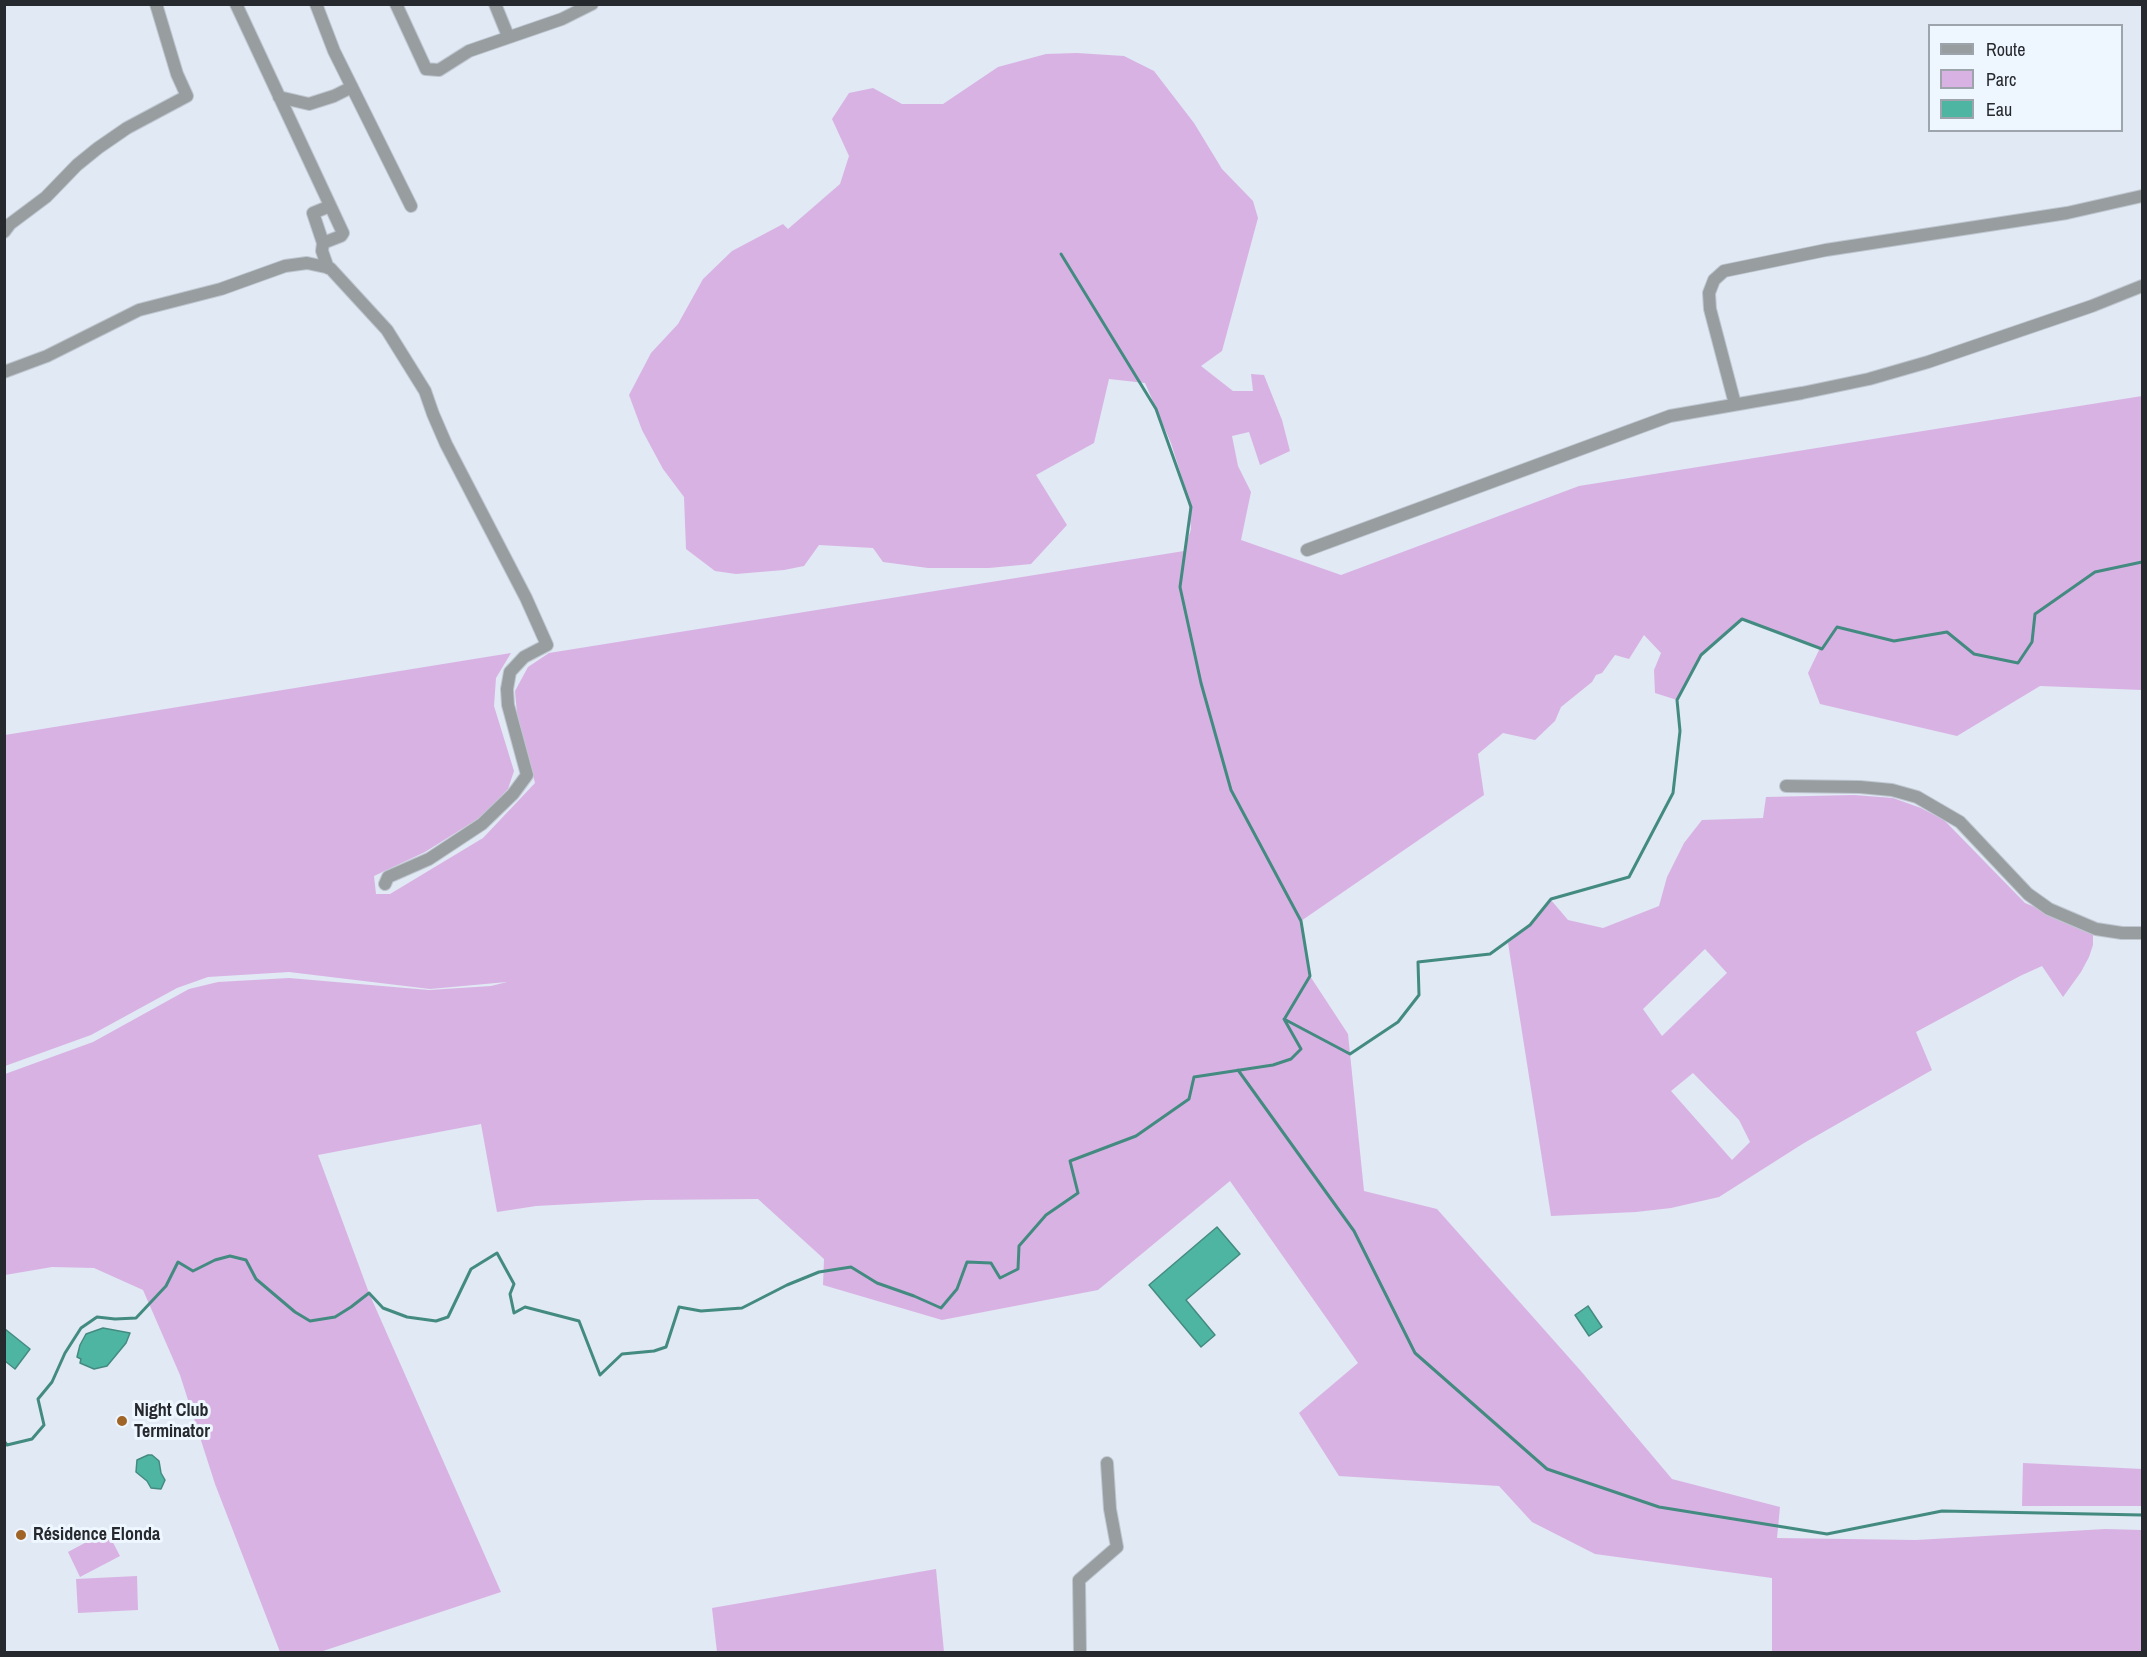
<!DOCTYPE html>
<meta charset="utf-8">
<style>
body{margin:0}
#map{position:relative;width:2147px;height:1657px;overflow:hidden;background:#e0e9f4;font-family:"Archivo Narrow",sans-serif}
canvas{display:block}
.frame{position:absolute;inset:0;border:6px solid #26292d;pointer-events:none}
.legend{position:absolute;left:1928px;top:24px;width:195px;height:108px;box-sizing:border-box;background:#eef6ff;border:2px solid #9ea4ab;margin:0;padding:8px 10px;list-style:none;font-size:18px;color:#26292d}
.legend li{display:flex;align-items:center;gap:12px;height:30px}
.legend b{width:30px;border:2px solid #9ea4ab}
</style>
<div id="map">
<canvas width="2147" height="1657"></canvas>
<div class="frame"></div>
<ul class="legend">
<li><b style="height:8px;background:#989ea0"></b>Route</li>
<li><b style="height:16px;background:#d9b2e4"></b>Parc</li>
<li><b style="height:16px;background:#4fb5a3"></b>Eau</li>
</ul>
</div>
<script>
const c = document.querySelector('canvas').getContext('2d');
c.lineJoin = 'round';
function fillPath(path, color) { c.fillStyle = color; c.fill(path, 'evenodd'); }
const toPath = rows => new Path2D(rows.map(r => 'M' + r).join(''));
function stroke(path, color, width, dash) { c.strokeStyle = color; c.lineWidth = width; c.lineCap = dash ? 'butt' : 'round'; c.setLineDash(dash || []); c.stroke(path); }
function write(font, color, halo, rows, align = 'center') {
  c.font = font + ' "Archivo Narrow",sans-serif'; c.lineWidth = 6; c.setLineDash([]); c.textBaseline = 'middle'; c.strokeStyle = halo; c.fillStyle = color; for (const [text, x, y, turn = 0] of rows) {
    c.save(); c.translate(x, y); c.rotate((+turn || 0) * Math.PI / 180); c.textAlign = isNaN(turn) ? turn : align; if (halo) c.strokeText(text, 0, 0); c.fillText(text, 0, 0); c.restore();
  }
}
fillPath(toPath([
 [1077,53,1124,56,1154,71,1194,123,1222,169,1253,201,1258,218,1222,351,1201,366,1233,391,1253,391,1251,374,1264,375,1282,420,1290,451,1260,465,1249,432,1232,436,1238,466,1251,492,1241,540,1341,575,1579,486,2142,396,2142,690,2040,686,1957,736,1820,704,1808,673,1820,648,1742,619,1701,654,1677,700,1655,693,1654,670,1661,653,1644,635,1629,659,1615,655,1602,673,1596,675,1592,682,1561,707,1555,721,1535,740,1503,733,1478,754,1484,795,1301,921,1310,976,1348,1034,1364,1191,1437,1209,1580,1370,1672,1479,1780,1507,1777,1538,1916,1540,2105,1529,2142,1530,2142,1652,1772,1652,1772,1578,1595,1554,1532,1522,1499,1486,1339,1476,1299,1413,1358,1363,1230,1181,1098,1290,942,1320,823,1285,824,1259,758,1199,646,1200,536,1206,497,1212,481,1124,318,1155,369,1293,501,1592,320,1652,280,1652,215,1484,180,1375,143,1290,94,1268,52,1267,5,1275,5,1074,93,1042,189,989,218,982,289,978,429,990,491,986,507,982,430,989,289,972,208,977,177,988,91,1035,5,1066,5,735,511,653,496,678,494,706,514,771,508,789,484,815,425,852,374,876,376,894,390,894,483,838,535,783,517,714,515,691,528,667,549,653,1184,551,1191,529,1188,497,1171,443,1145,383,1109,379,1094,443,1036,475,1067,525,1031,564,989,568,928,568,883,562,873,548,819,545,804,566,784,570,736,574,715,571,686,549,684,497,663,469,642,430,629,395,651,353,678,324,703,279,732,251,783,224,788,229,840,184,849,156,832,119,849,93,873,88,902,104,943,104,998,67,1046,54],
 [1854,795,1893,798,1921,808,1944,820,2025,903,2093,931,2093,945,2089,957,2081,972,2063,997,2042,966,2020,976,1916,1032,1932,1070,1804,1143,1719,1197,1671,1208,1636,1212,1551,1216,1508,943,1531,925,1551,900,1568,920,1603,928,1659,906,1667,877,1684,843,1702,820,1763,818,1766,797],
 [1705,949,1727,973,1662,1036,1643,1009],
 [1693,1073,1739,1120,1750,1142,1732,1160,1671,1091],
 [2023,1463,2142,1469,2142,1506,2022,1506],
 [107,1531,120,1556,80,1577,68,1552],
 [936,1569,944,1652,717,1652,712,1608],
 [137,1576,138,1610,78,1613,76,1579]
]), '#d9b2e4');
const water = toPath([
 [1217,1227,1240,1254,1186,1300,1215,1335,1201,1347,1149,1285,1217,1227],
 [1588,1306,1602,1327,1589,1336,1575,1315,1588,1306],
 [103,1328,130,1333,126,1343,107,1366,94,1369,80,1363,81,1359,77,1357,80,1345,86,1334,103,1328],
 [5,1329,30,1349,15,1369,5,1361,5,1329],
 [148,1455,152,1455,159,1461,161,1473,165,1480,161,1489,151,1488,147,1481,136,1472,137,1460,148,1455]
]);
fillPath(water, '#4fb5a3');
stroke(water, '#438b80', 1.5);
stroke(toPath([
 [1061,254,1156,409,1191,507,1180,587,1201,683,1231,790,1301,921,1310,976,1285,1018],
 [1238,1070,1354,1231,1415,1353,1547,1469,1659,1507,1827,1534,1942,1511,2142,1515],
 [4,1441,7,1445,32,1439,44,1425,38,1399,52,1382,65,1353,81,1328,97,1317,115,1319,136,1318,166,1286,178,1262,193,1271,215,1260,230,1256,246,1260,256,1279,295,1312,310,1321,335,1317,351,1307,369,1293,383,1308,407,1317,436,1321,448,1317,471,1269,497,1253,514,1284,510,1294,514,1313,525,1307,579,1321,600,1375,622,1354,654,1351,666,1347,679,1307,701,1311,742,1308,787,1285,819,1272,851,1267,877,1283,914,1296,941,1308,957,1289,967,1262,991,1263,1000,1278,1018,1269,1019,1246,1046,1215,1078,1193,1070,1161,1136,1136,1189,1099,1194,1077,1273,1065,1291,1059,1301,1049,1284,1019,1350,1054,1398,1022,1419,995,1418,962,1490,954,1530,925,1551,899,1629,877,1673,793,1680,731,1677,700,1701,655,1742,619,1822,649,1837,627,1894,641,1947,632,1974,654,2018,663,2032,642,2035,614,2095,572,2142,562]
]), '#438b80', 3);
const street = toPath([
 [236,4,343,233,341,236,323,243,322,251,328,268],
 [316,4,334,51,411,206],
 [396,4,426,69,439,70,469,51,562,19,592,4],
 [495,4,508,36],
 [279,97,309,104,334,96,352,87],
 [4,232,10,224,46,197,77,165,98,148,127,128,187,96,177,74,156,4],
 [323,243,313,213,330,206],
 [4,372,47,356,139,310,221,289,285,266,307,263,330,268,387,330,425,391,433,414,446,444,526,598,547,645,524,657,510,672,507,689,508,705,527,775,513,794,482,824,429,859,388,877,385,884],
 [1735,404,1710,309,1709,293,1714,280,1724,271,1826,250,2067,213,2142,196],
 [1307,550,1670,416,1802,393,1869,379,1928,362,2092,306,2142,286],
 [1786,786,1860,787,1892,790,1917,797,1960,822,2028,894,2049,909,2096,929,2122,933,2142,933],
 [1080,1652,1079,1580,1117,1547,1110,1509,1107,1463]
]);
stroke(street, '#bfc6d0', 14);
stroke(street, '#989ea0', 12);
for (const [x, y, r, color] of [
 [122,1421,6,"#a06427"],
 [21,1535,6,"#a06427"]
]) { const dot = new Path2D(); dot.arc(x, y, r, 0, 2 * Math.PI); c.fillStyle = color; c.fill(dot); stroke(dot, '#eef6ff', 2); }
write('bold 18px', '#26292d', '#eef6ff', [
 ["Night Club",134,1411],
 ["Terminator",134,1432],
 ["Résidence Elonda",33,1535]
], 'left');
</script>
